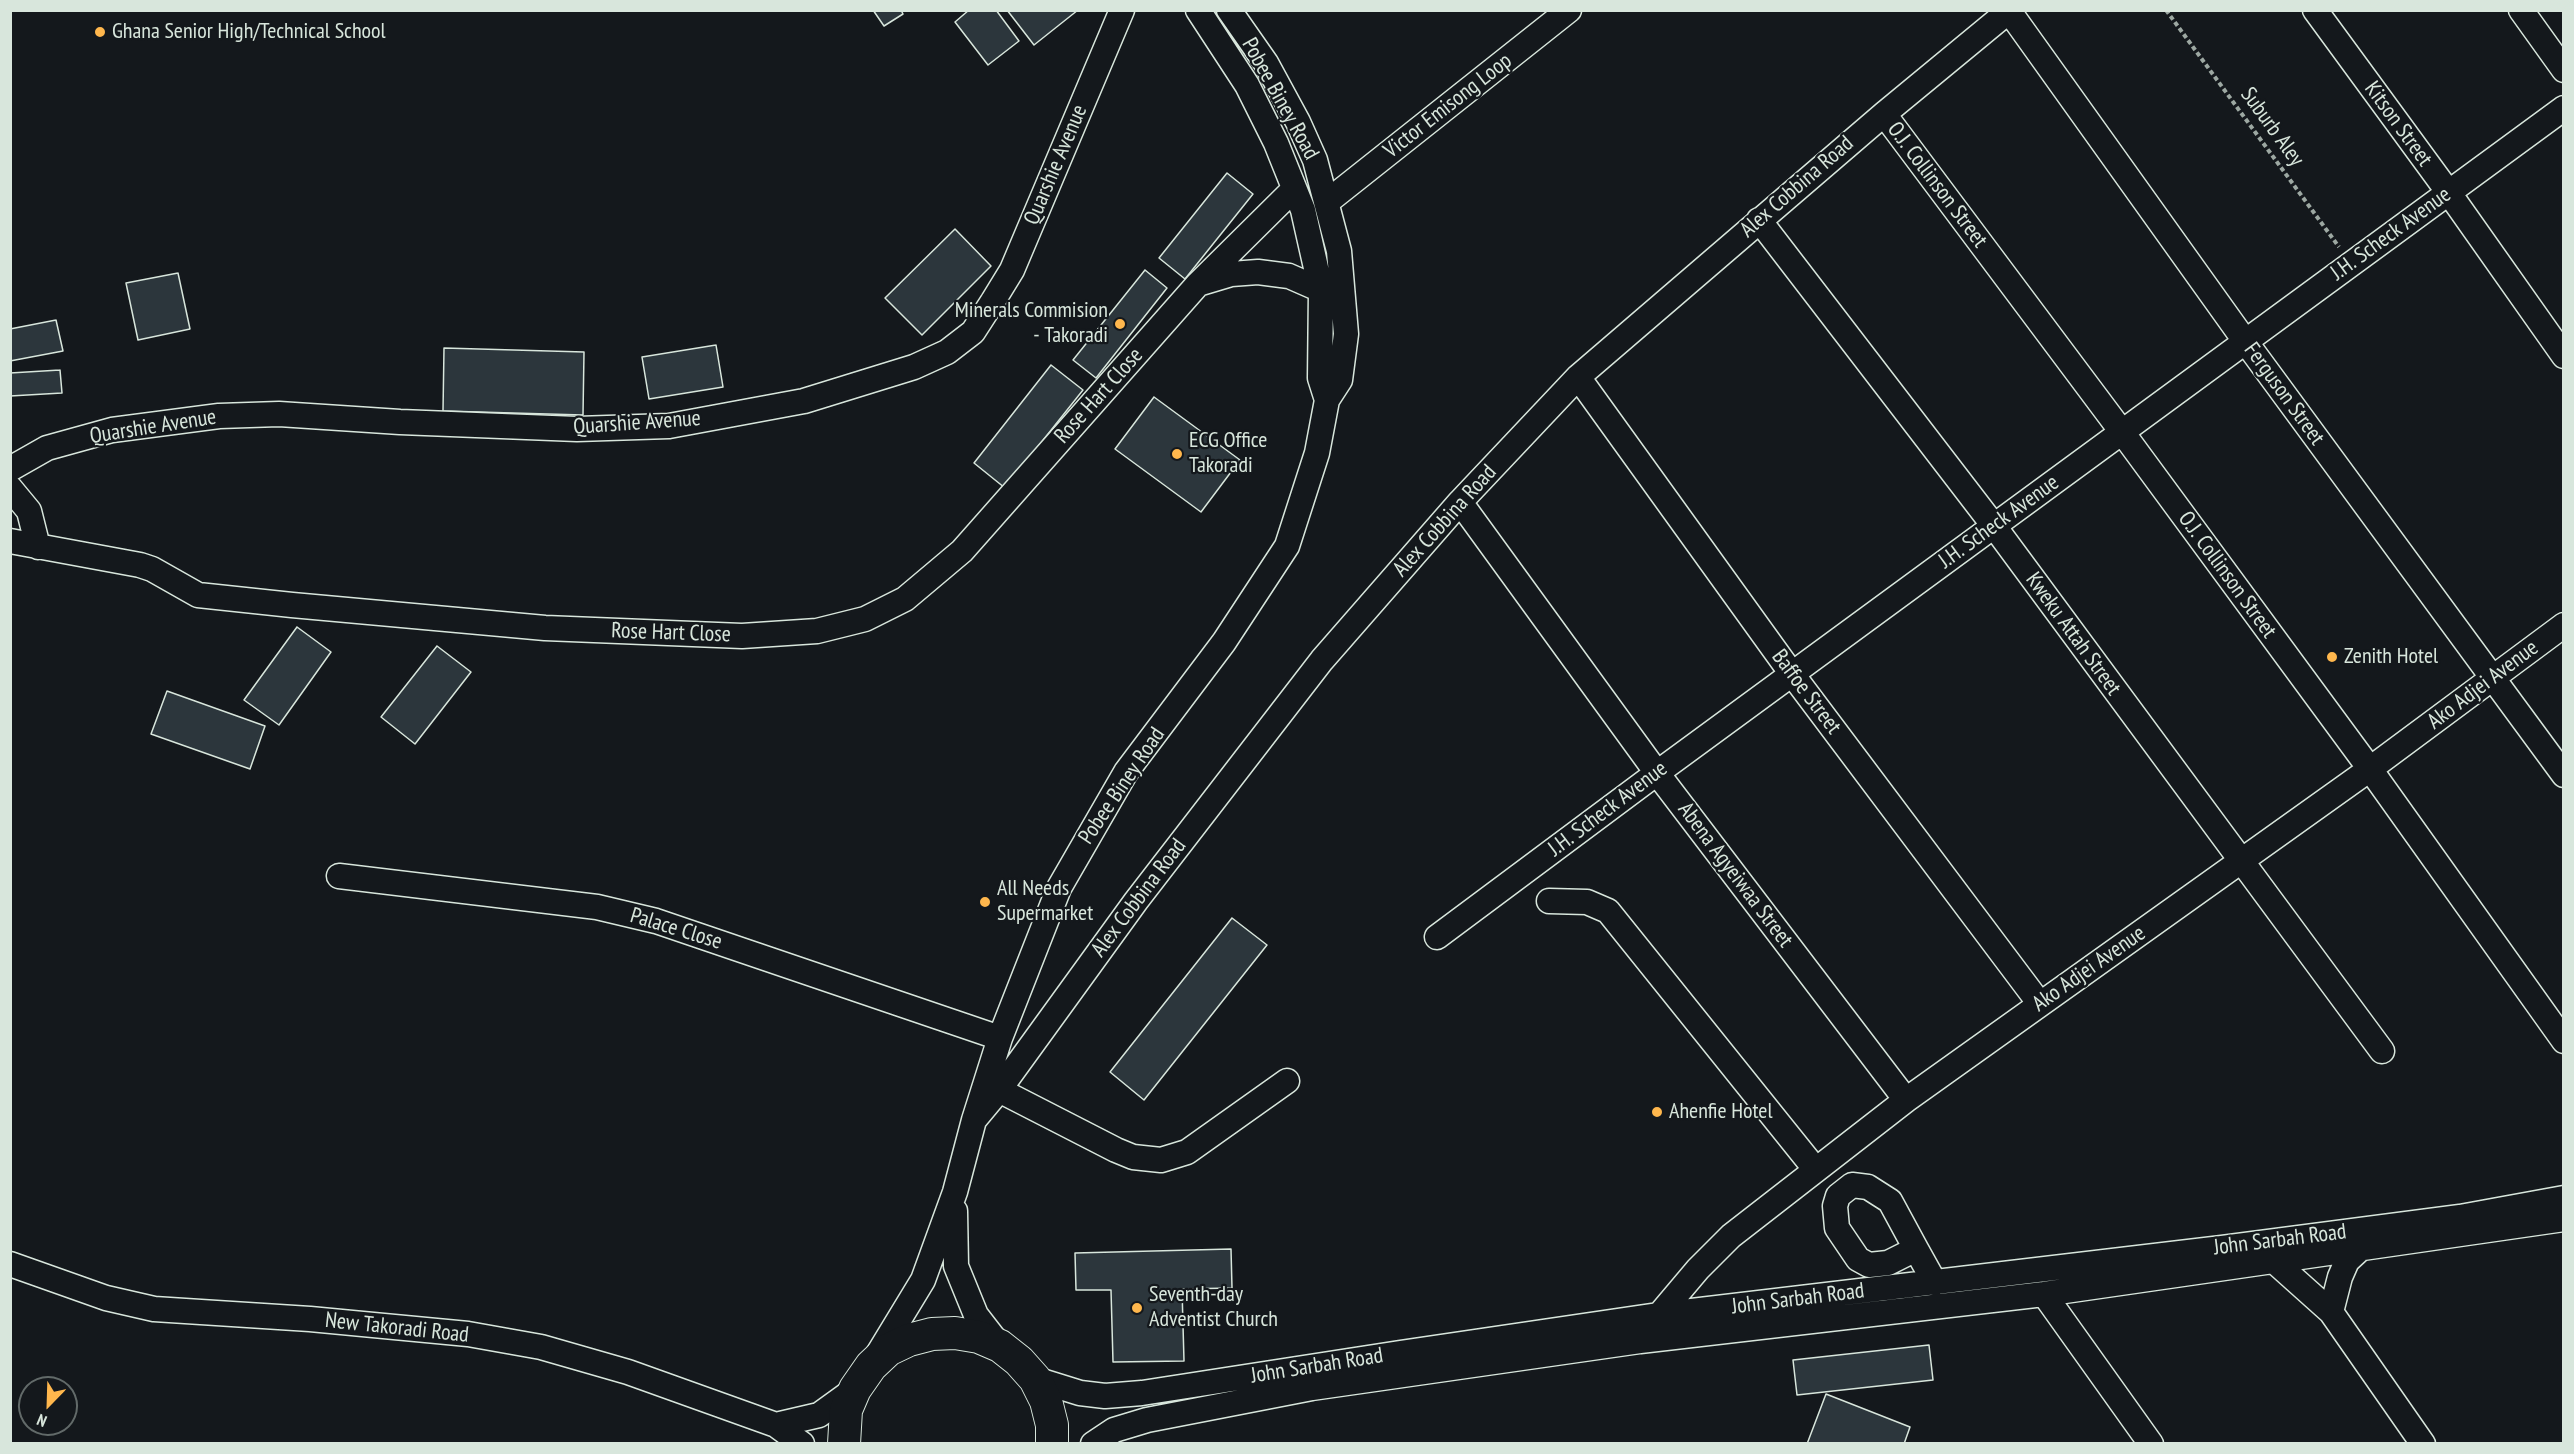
<!DOCTYPE html>
<style>
body{margin:0}
#map{position:relative;width:2574px;height:1454px;overflow:hidden;background:#14181c;font-family:"PT Sans Narrow",sans-serif}
canvas{display:block}
.frame{position:absolute;inset:0;border:12px solid #d8e6dc;pointer-events:none}
.north{position:absolute;left:18px;top:1376px;width:60px;height:60px;box-sizing:border-box;background:#14181c;border:2px solid #626a69;border-radius:50%;rotate:203deg;font-size:16px;font-weight:700;line-height:24px;text-align:center;color:#d8e6dc}
.north::after{content:'';display:block;margin:auto;width:21px;height:27px;background:#ffb74d;clip-path:polygon(50% 0,100% 100%,50% 72%,0 100%)}
</style>
<div id="map">
<canvas width="2574" height="1454"></canvas>
<div class="frame"></div>
<div class="north">N</div>
</div>
<script>
const c = document.querySelector('canvas').getContext('2d');
c.lineJoin = 'round';
function fillPath(path, color) { c.fillStyle = color; c.fill(path, 'evenodd'); }
const toPath = rows => new Path2D(rows.map(r => 'M' + r).join(''));
function stroke(path, color, width, dash) { c.strokeStyle = color; c.lineWidth = width; c.lineCap = dash ? 'butt' : 'round'; c.setLineDash(dash || []); c.stroke(path); }
function write(font, color, halo, rows, align = 'center') {
  c.font = font + ' "PT Sans Narrow",sans-serif'; c.lineWidth = 4.5; c.setLineDash([]); c.textBaseline = 'middle'; c.strokeStyle = halo; c.fillStyle = color; for (const [text, x, y, turn = 0] of rows) {
    c.save(); c.translate(x, y); c.rotate((+turn || 0) * Math.PI / 180); c.textAlign = isNaN(turn) ? turn : align; if (halo) c.strokeText(text, 0, 0); c.fillText(text, 0, 0); c.restore();
  }
}
const building = toPath([
 [873,10,901,10,903,14,884,26,873,10],
 [969,10,996,10,1019,41,988,65,955,22,969,10],
 [1007,10,1078,10,1034,45,1007,10],
 [1227,173,1253,194,1185,279,1159,258,1227,173],
 [955,229,991,266,922,335,885,298,955,229],
 [1145,270,1167,288,1096,378,1073,360,1145,270],
 [178,273,190,329,138,340,126,283,178,273],
 [56,320,63,351,10,361,10,329,56,320],
 [716,345,723,387,649,399,642,357,716,345],
 [444,348,584,352,583,415,443,411,444,348],
 [1051,365,1083,390,1005,488,974,463,1051,365],
 [60,370,62,393,10,396,10,373,60,370],
 [1154,397,1240,460,1201,512,1115,449,1154,397],
 [297,627,331,652,279,725,244,700,297,627],
 [437,646,471,672,415,744,381,717,437,646],
 [167,691,265,726,250,769,151,734,167,691],
 [1232,918,1267,945,1144,1100,1110,1072,1232,918],
 [1231,1249,1232,1288,1182,1289,1184,1361,1113,1362,1111,1290,1076,1290,1075,1253,1231,1249],
 [1929,1345,1933,1380,1797,1395,1793,1360,1929,1345],
 [1826,1394,1910,1427,1904,1444,1807,1444,1826,1394]
]);
fillPath(building, '#2c363c');
stroke(building, '#d8e6dc', 1.5);
const minor = toPath([
 [1198,10,1247,85,1276,143,1303,210,1321,290,1320,378,1327,400],
 [2315,10,2449,193,2564,356],
 [2521,10,2564,70],
 [2009,11,2245,341,2564,775],
 [1884,114,2122,432,2370,769,2564,1041],
 [1327,202,1569,10],
 [1759,220,1994,526,2382,1051],
 [1201,283,1231,274,1258,272,1289,276,1321,290],
 [1578,377,1792,674,2040,1004],
 [10,469,47,448,112,430,219,416,279,414,400,422,577,429,669,426,804,401,914,367,947,352,973,332,993,301,1012,270,1122,10],
 [10,488,29,511,38,547],
 [1460,502,1657,773,1906,1100],
 [10,541,140,565,152,569,198,595,292,605,545,628,742,636,817,631,865,619,905,599,962,551,1198,284,1294,189],
 [339,876,597,907,656,921,1000,1038],
 [1549,901,1587,902,1608,911,1816,1170],
 [1437,937,1657,773,2564,108],
 [999,1090,1116,1150,1133,1157,1161,1160,1187,1152,1287,1081],
 [974,1120,999,1090,1136,901,1322,660,1460,502,1578,377,1884,114,2010,10],
 [955,1211,956,1266,976,1315,1000,1346],
 [1916,1249,1888,1263,1869,1265,1858,1259,1837,1228,1835,1206,1838,1196,1852,1185,1868,1187,1890,1201,1916,1249,1935,1283],
 [2274,1261,2331,1312,2423,1444],
 [10,1264,106,1298,154,1309,310,1319,468,1334,541,1347,628,1372,776,1425,802,1444],
 [2044,1294,2151,1444],
 [2331,1312,2340,1277,2347,1261,2361,1248],
 [1655,1320,1698,1269,1731,1236,1906,1100,2370,769,2564,625],
 [875,1359,923,1280,955,1192,974,1120,1000,1038,1059,888,1126,772,1224,642,1287,546,1317,453,1327,400,1340,380,1346,334,1339,251,1315,160,1298,122,1266,63,1229,10],
 [1035,1379,1080,1393,1105,1396,1142,1393,1400,1353,1658,1315,2222,1248,2460,1217,2564,1198],
 [776,1425,819,1415,855,1389],
 [1093,1444,1114,1430,1147,1420,1312,1388,1640,1341,2044,1294,2564,1219]
]);
const major = toPath([
 [844,1444,846,1410,855,1389,871,1366,888,1350,909,1340,932,1334,955,1333,979,1337,1000,1346,1019,1361,1035,1379,1046,1401,1052,1425,1052,1444]
]);
stroke(minor, '#d8e6dc', 27);
stroke(major, '#d8e6dc', 34);
stroke(toPath([
 [2166,10,2339,247]
]), '#9da8a2', 4, [4.5, 3]);
stroke(minor, '#14181c', 24);
stroke(major, '#14181c', 32);
for (const [x, y, r, color] of [
 [100,32,6,"#ffb74d"],
 [1120,324,6,"#ffb74d"],
 [1177,454,6,"#ffb74d"],
 [2332,657,6,"#ffb74d"],
 [985,902,6,"#ffb74d"],
 [1657,1112,6,"#ffb74d"],
 [1137,1308,6,"#ffb74d"]
]) { const dot = new Path2D(); dot.arc(x, y, r, 0, 2 * Math.PI); c.fillStyle = color; c.fill(dot); stroke(dot, '#14181c', 2); }
write('22px', '#d8e6dc', '#14181c', [
 ["Ghana Senior High/Technical School",112,32],
 ["Minerals Commision",1108,311,"right"],
 ["- Takoradi",1108,336,"right"],
 ["ECG Office",1189,441],
 ["Takoradi",1189,466],
 ["Zenith Hotel",2344,657],
 ["All Needs",997,889],
 ["Supermarket",997,914],
 ["Ahenfie Hotel",1669,1112],
 ["Seventh-day",1149,1295],
 ["Adventist Church",1149,1320]
], 'left');
write('22px', '#d8e6dc', '#14181c', [
 ["Pobee Biney Road",1280,99,61],
 ["Victor Emisong Loop",1448,106,-38],
 ["Kitson Street",2398,124,54],
 ["Suburb Aley",2272,127,54],
 ["Quarshie Avenue",1056,165,-67],
 ["O.J. Collinson Street",1937,185,53],
 ["Alex Cobbina Road",1797,187,-41],
 ["J.H. Scheck Avenue",2391,234,-36],
 ["Ferguson Street",2284,394,54],
 ["Rose Hart Close",1099,396,-48],
 ["Quarshie Avenue",637,423,-4],
 ["Quarshie Avenue",153,427,-9],
 ["Alex Cobbina Road",1445,521,-48],
 ["J.H. Scheck Avenue",1999,522,-36],
 ["O.J. Collinson Street",2227,575,54],
 ["Rose Hart Close",671,633,2],
 ["Kweku Attah Street",2073,634,54],
 ["Ako Adjei Avenue",2483,685,-37],
 ["Baffoe Street",1806,692,53],
 ["Pobee Biney Road",1122,786,-56],
 ["J.H. Scheck Avenue",1608,809,-37],
 ["Abena Agyeiwaa Street",1735,875,53],
 ["Alex Cobbina Road",1139,898,-53],
 ["Palace Close",676,929,17],
 ["Ako Adjei Avenue",2089,969,-35],
 ["John Sarbah Road",2280,1240,-7],
 ["John Sarbah Road",1798,1299,-7],
 ["New Takoradi Road",397,1328,6],
 ["John Sarbah Road",1317,1366,-9]
]);
</script>
